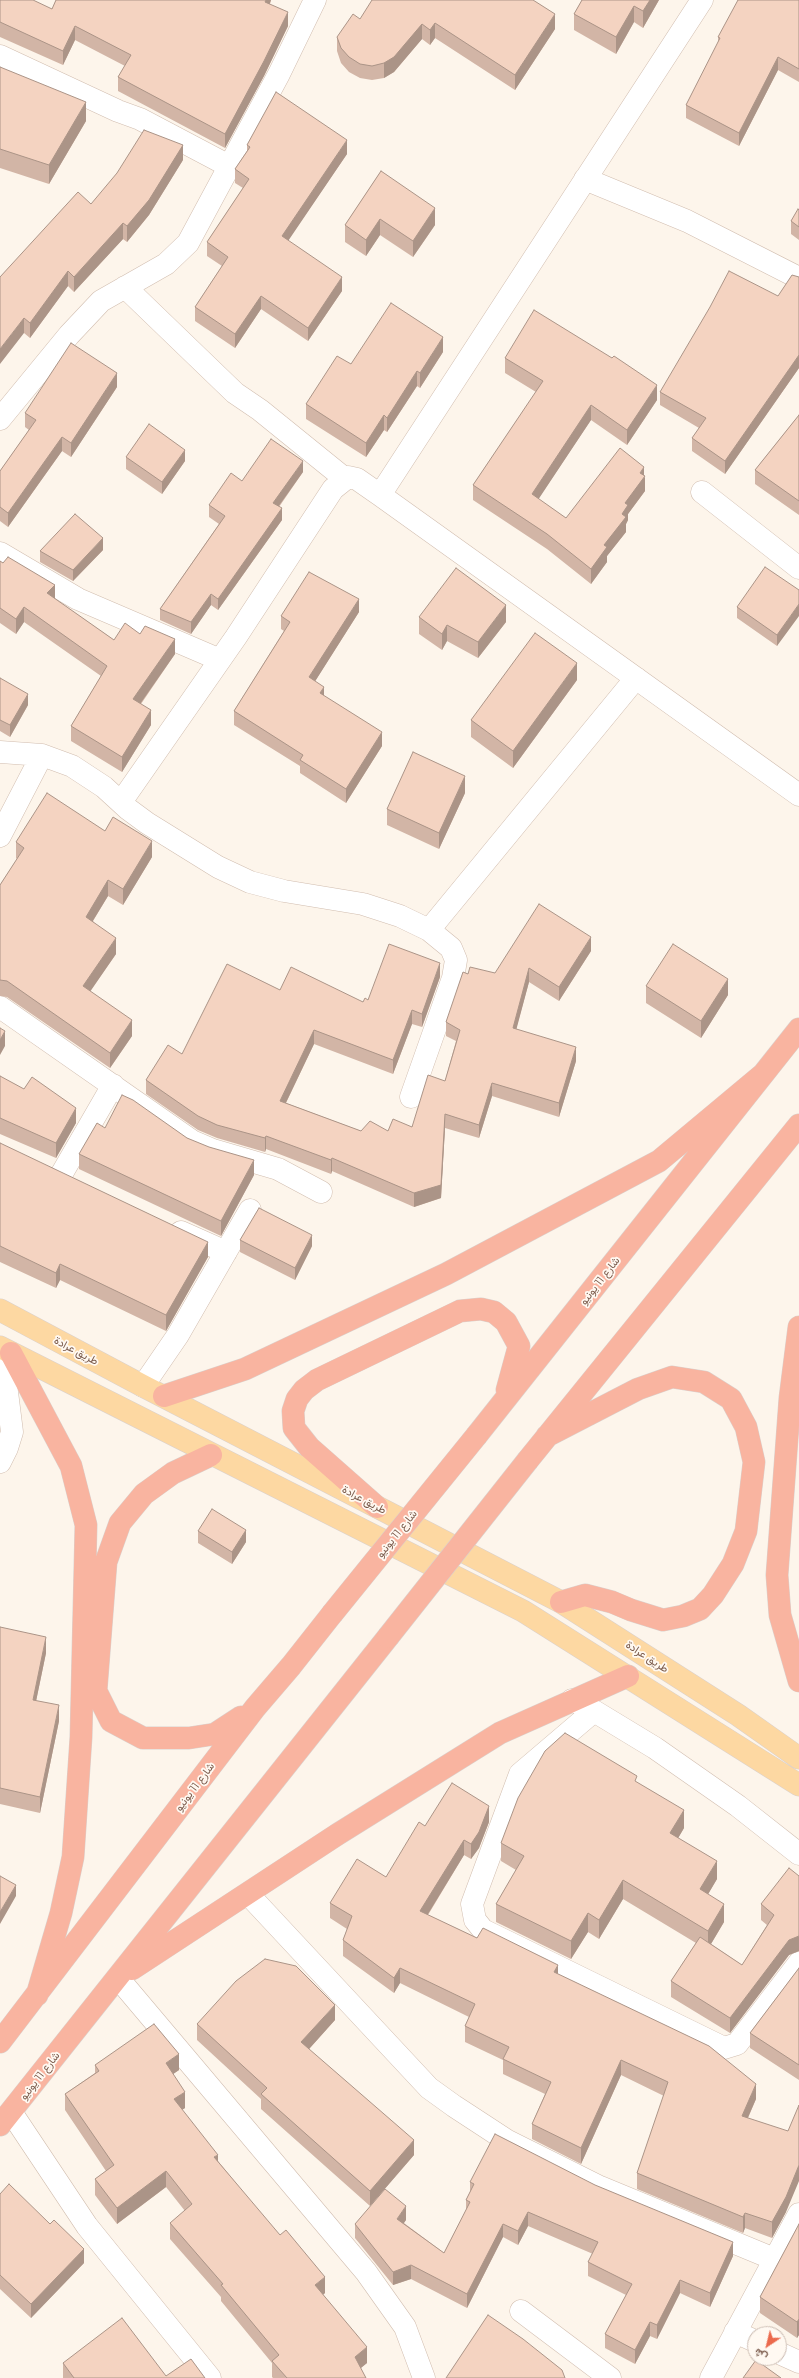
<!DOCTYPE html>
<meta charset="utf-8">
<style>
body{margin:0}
#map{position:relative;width:799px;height:2378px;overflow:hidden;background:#fdf5eb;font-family:Montserrat,Vazirmatn,sans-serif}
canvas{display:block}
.north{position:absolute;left:747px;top:2326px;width:40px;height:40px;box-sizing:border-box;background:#fff9f2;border:1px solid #cabab0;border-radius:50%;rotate:215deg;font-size:11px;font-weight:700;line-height:16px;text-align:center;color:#7b5b4c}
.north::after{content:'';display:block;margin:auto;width:14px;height:18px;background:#eb6a4d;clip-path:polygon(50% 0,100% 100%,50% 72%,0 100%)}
</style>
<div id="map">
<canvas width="799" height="2378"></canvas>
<div class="north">ش</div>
</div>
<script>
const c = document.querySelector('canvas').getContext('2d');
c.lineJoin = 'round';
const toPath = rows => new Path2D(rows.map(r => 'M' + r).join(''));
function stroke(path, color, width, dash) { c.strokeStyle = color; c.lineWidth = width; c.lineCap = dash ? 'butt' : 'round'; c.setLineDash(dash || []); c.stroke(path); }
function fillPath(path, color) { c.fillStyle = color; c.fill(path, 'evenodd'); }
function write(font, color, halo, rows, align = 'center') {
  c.font = font + ' Montserrat,Vazirmatn,sans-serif'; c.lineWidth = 3.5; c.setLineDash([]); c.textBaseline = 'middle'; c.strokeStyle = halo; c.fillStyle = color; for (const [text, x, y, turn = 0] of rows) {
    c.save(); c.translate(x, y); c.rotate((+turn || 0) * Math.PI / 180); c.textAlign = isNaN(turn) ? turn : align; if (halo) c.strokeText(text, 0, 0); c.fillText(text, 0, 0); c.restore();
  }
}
const minor = toPath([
 [0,56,118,111,140,119,229,166],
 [585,179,687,221,799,278],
 [125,287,235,393,260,410,344,478],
 [0,419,69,335,101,301,166,264,188,243,279,74,315,0],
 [702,492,799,568],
 [380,495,702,0],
 [0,553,78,599,218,659],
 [0,752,42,755,72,766,104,787,128,809,147,823,218,867,250,882,284,891,363,904,400,916,429,930,451,948,456,960,453,978,411,1097],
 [121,802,236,637,333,489,348,477,357,479,380,495,799,795],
 [0,836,42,755],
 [429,930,636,678],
 [0,1007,192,1141,213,1150,278,1169,321,1192],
 [61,1175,113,1085],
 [181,1232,226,1252],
 [0,1367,7,1392,12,1432,7,1448,0,1462],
 [143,1386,178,1335,250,1210],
 [572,1700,594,1711,520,1774,472,1904,475,1920,483,1930,724,2048,737,2044,799,1963],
 [594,1711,655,1748,738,1806,799,1854],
 [248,1894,429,2088,454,2106,506,2140,600,2187,774,2259],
 [118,1978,366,2272,405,2327,424,2378],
 [11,2112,87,2226,210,2378],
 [521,2311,610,2378],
 [735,2332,755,2341],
 [779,2353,799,2362],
 [711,2378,799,2214]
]);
const major = toPath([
 [0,1310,143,1386,561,1602,738,1715,799,1758],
 [0,1347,523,1611,799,1785]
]);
const highway = toPath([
 [799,1327,790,1398,777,1575,780,1615,799,1681],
 [11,1353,71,1466,86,1525,81,1737,73,1857,61,1913,37,1995],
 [164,1396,245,1369,446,1274,659,1161,762,1075],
 [477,1435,799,1029],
 [547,1436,638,1389,672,1377,704,1382,731,1399,746,1427,754,1462,746,1531,733,1564,713,1595,700,1609,683,1616,663,1620,631,1610,612,1602,585,1595,561,1602],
 [211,1455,173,1473,144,1494,120,1523,106,1562,96,1691,111,1721,143,1738,189,1738,215,1734,241,1717],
 [528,1460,799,1125],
 [377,1507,309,1447,294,1428,293,1411,297,1399,304,1390,317,1380,460,1311,481,1309,494,1312,506,1322,519,1346,507,1390],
 [132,1969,338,1834,500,1733,628,1676],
 [0,2042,255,1708,291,1666,332,1614],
 [0,2125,388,1637]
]);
stroke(minor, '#d1bdaf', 23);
stroke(major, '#dad1cd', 23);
stroke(highway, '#dad1cd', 23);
stroke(minor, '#fff', 22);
stroke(major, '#fdd8a2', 22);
stroke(highway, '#f9b4a0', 22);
const highwayBridge = toPath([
 [332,1614,477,1435],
 [388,1637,528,1460]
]);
stroke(highwayBridge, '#dad1cd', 23, []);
stroke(highwayBridge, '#f9b4a0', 22);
fillPath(toPath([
 [0,0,52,9,56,0,271,0,270,4,288,26,264,76,225,148,118,91,118,77,125,66,75,40,63,65,0,37],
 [582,0,659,0,643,28,634,22,616,54,574,30,574,14],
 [799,0,799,82,778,70,739,146,686,118,686,105,718,43,718,37],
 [360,19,555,29,515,90,435,38,430,45,422,39,394,72,384,78,372,80,360,78,349,72,341,63,337,51,337,37],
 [0,67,86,121,49,184,0,168],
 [247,145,347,154,288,240,342,291,308,341,261,309,235,348,195,321,195,307,222,266,207,256,207,242,243,188,235,183,235,169,247,151],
 [183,160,149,215,127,242,123,239,74,292,68,286,30,338,24,333,0,277,91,204],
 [381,171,435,225,413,257,380,235,366,256,345,242,345,225],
 [799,210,799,240,791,234,791,221],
 [799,277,799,368,725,474,692,451,692,438,699,428,660,405,660,392,778,296],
 [443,352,420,388,417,386,387,432,384,430,366,457,306,419,306,404,351,364],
 [505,358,657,400,627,445,591,420,538,499,566,518,644,476,645,491,628,514,628,520,626,524,626,532,607,556,607,562,591,584,547,549,473,500,473,485,536,392,505,373],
 [117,387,71,457,62,451,8,527,0,521,0,471,29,430,25,427,25,413],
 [799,415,799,515,755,484,755,470],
 [126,457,185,461,162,494,126,469],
 [303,472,279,507,282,520,218,610,211,605,191,634,160,620,160,609,219,524,209,517,209,505,242,481],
 [103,550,73,581,40,562,40,551],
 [0,561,114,640,140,634,175,654,141,704,151,725,122,772,71,741,71,726,101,676,24,622,16,634,0,623],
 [799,590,777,646,737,618,737,607],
 [359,612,315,681,324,696,382,746,346,803,300,773,300,766,234,725,234,711,284,631,281,629,281,616],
 [419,617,506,622,478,658,447,641,442,650,419,634],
 [0,678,28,705,10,737,0,731],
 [577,680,513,768,471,737,471,720],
 [465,793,439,849,387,825,387,809],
 [105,831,152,857,123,905,108,896,93,921,116,954,90,991,132,1036,110,1068,7,997,0,996,0,885,17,859,16,858,16,842],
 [591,951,559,1001,529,982,516,1029,576,1061,559,1117,492,1096,479,1138,445,1128,441,1198,414,1207,332,1171,331,1174,266,1149,265,1152,217,1138,198,1130,146,1094,146,1080,182,1054,280,990,363,1002,368,1000,440,977,422,1027,412,1024,393,1074,314,1044,286,1103,361,1131,388,1131,412,1127,445,1081,456,1041,446,1036,446,1022,468,974,495,973],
 [646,986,728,995,701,1038,646,1003],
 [0,1076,76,1123,56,1158,0,1134],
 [105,1128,187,1138,254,1175,221,1236,79,1169,79,1154],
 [0,1143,208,1257,166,1331,60,1280,56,1288,0,1262],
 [240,1240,312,1246,295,1280,240,1252],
 [198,1531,246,1542,232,1564,198,1543],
 [0,1627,46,1653,36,1701,59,1721,40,1813,0,1804],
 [637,1782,684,1828,678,1838,717,1879,708,1894,724,1922,711,1944,742,1965,767,1925,761,1920,761,1904,799,1876,799,1951,789,1955,730,2033,671,1997,671,1981,696,1943,623,1899,599,1939,588,1932,571,1959,496,1922,496,1904,516,1870,501,1861,501,1843],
 [489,1822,479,1848,471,1859,464,1855,428,1915,477,1938,558,1974,756,2099,748,2118,786,2212,772,2238,745,2228,743,2233,637,2189,637,2173,664,2096,621,2075,581,2164,532,2139,532,2124,545,2094,503,2074,503,2060,465,2042,465,2026,469,2017,400,1983,394,1993,343,1956,343,1940,347,1929,330,1918,330,1903,386,1877,425,1826],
 [799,1968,799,2080,750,2048,750,2033],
 [335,2020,309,2049,414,2155,370,2206,261,2109,261,2099,197,2040,197,2024],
 [95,2065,179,2070,173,2074,185,2108,182,2110,218,2161,325,2293,323,2295,367,2363,360,2368,366,2378,273,2378,272,2377,272,2363,221,2301,221,2297,170,2239,170,2223,185,2211,166,2187,117,2224,95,2195,95,2179,106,2171,65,2110,65,2094,95,2073],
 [470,2182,733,2256,710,2307,680,2293,657,2339,650,2336,635,2364,605,2348,605,2334,626,2295,588,2276,588,2262,593,2254,528,2226,518,2245,503,2237,467,2308,411,2279,393,2285,355,2238,355,2224,406,2220,404,2223,444,2253,466,2210,466,2200,470,2192],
 [0,2194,84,2263,31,2318,0,2289],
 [799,2224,799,2335,797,2338,760,2313,760,2297],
 [63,2363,166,2376,205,2378,63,2378]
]), '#d2b5a6');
fillPath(toPath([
 [266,0,271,0,265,16,265,2],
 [650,0,659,0,643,28,643,11],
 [634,6,634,22,616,54,616,37],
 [288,12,288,26,264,76,225,148,225,134],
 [555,14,555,29,515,90,515,75],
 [435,23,435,38,430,45,430,30],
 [422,24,422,39,394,72,384,78,384,63],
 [75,26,75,40,63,65,63,51],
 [778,57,778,70,739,146,739,133],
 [86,102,86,121,49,184,49,165],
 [347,140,347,154,282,250,282,236],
 [183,145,183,160,149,215,127,242,127,226],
 [435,208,435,225,413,257,413,241],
 [380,219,380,235,366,256,366,240],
 [123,223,123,239,74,292,74,277],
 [68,271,68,286,30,338,30,323],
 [342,277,342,291,308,341,308,328],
 [261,296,261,309,235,348,235,334],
 [24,318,24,333,0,364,0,349],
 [443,337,443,352,420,388,420,373],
 [799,355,799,368,725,474,725,461],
 [417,371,417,386,387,432,387,418],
 [117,373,117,387,71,457,71,443],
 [657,385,657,400,627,445,627,430],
 [591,405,591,420,532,509,532,494],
 [384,415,384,430,366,457,366,443],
 [62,437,62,451,8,527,8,513],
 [185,450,185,461,162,494,162,482],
 [303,461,303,472,273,514,273,503],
 [644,467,644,478,645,476,645,491,628,514,628,520,626,524,626,532,607,556,607,562,591,584,591,569,625,503,640,473],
 [282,508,282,520,218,610,218,599],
 [103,538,103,550,73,581,73,570],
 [55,585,55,600,47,593],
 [211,594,211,605,191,634,191,622],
 [359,599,359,612,309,691,309,677],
 [799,604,799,616,777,646,777,635],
 [506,605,506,622,478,658,478,642],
 [24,607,24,622,16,634,16,619],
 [447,625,447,641,442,650,442,634],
 [175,639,175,654,133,714,133,699],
 [577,663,577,680,513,768,513,751],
 [324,687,324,700,320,693],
 [28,694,28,705,10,737,10,725],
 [151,710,151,725,122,772,122,757],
 [382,732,382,746,346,803,346,789],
 [465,776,465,793,439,849,439,833],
 [152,841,152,857,123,905,123,889],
 [108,880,108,896,86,932,86,917],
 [591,937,591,951,559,1001,559,987],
 [116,938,116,954,83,1002,83,986],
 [440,963,440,977,422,1027,422,1014],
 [529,968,529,982,513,1042,513,1028],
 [728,979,728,995,701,1038,701,1021],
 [412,1010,412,1024,393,1074,393,1060],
 [132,1020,132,1036,110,1068,110,1053],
 [314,1030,314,1044,280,1115,280,1101],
 [5,1031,5,1046,0,1055,0,1040],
 [576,1047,576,1061,559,1117,559,1103],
 [492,1083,492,1096,479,1138,479,1125],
 [76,1108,76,1123,56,1158,56,1143],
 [445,1114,445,1128,441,1198,414,1207,414,1193],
 [266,1136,266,1149,265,1152,265,1138],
 [332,1158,332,1171,331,1174,331,1160],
 [254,1160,254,1175,221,1236,221,1221],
 [312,1235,312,1246,295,1280,295,1268],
 [208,1242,208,1257,166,1331,166,1315],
 [60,1264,60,1280,56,1288,56,1273],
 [246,1530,246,1542,232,1564,232,1552],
 [46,1637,46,1653,33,1716,33,1700],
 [59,1705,59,1721,40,1813,40,1797],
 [489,1806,489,1822,479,1848,471,1859,471,1844],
 [684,1810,684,1828,670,1852,670,1833],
 [464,1840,464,1855,420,1927,420,1911],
 [717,1861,717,1879,700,1908,700,1889],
 [623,1880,623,1899,599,1939,599,1920],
 [16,1885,16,1896,0,1924,0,1912],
 [724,1904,724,1922,708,1949,708,1931],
 [588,1913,588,1932,571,1959,571,1941],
 [799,1936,799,1951,789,1955,730,2033,730,2018,789,1940],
 [558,1965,558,1981,554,1972],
 [400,1968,400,1983,394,1993,394,1978],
 [335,2005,335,2020,301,2058,301,2042],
 [179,2054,179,2070,166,2079,166,2063],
 [621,2060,621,2075,581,2164,581,2148],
 [756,2084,756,2099,742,2131,742,2116],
 [185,2092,185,2108,174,2115,174,2099],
 [414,2140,414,2155,370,2206,370,2191],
 [218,2155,218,2171,214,2157],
 [799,2165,799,2181,786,2212,772,2238,772,2222],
 [166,2171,166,2187,117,2224,117,2208],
 [406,2206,406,2220,397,2232,397,2219],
 [528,2212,528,2226,518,2245,518,2231],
 [745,2213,745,2228,743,2233,743,2217],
 [503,2224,503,2237,467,2308,467,2294],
 [733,2242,733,2256,710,2307,710,2293],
 [84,2249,84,2263,31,2318,31,2304],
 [411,2265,411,2279,393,2285,393,2272],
 [325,2277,325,2293,315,2301,315,2285],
 [680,2280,680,2293,657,2339,657,2325],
 [799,2319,799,2335,797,2338,797,2322],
 [650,2322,650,2336,635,2364,635,2350],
 [367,2347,367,2363,355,2373,355,2357]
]), '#ab9487');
const building = toPath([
 [0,0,33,0,52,9,56,0,266,0,265,2,288,12,264,61,225,134,118,77,131,55,75,26,63,51,0,22,0,0],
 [372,0,533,0,555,14,515,75,435,23,430,30,422,24,394,57,384,63,372,66,360,64,349,57,341,48,337,37,353,14,360,19,372,0],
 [582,0,650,0,643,11,634,6,616,37,574,14,582,0],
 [738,0,799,0,799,69,778,57,739,133,686,105,720,38,718,37,738,0],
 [0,67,86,102,49,165,0,149,0,67],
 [276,92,347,140,282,236,342,277,308,328,261,296,235,334,195,307,228,257,207,242,249,179,235,169,250,147,247,145,276,92],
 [144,130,183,145,149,200,127,226,123,223,74,277,68,271,30,323,24,318,0,349,0,277,78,192,91,204,117,173,144,130],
 [381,171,435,208,413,241,380,219,366,240,345,225,381,171],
 [798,209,799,210,799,227,791,221,798,209],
 [729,271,778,296,792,275,799,277,799,355,725,461,692,438,706,418,660,392,710,307,729,271],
 [391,303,443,337,420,373,417,371,387,418,384,415,366,443,306,404,337,356,351,364,391,303],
 [534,310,612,358,614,356,657,385,627,430,591,405,532,494,566,518,620,448,644,467,640,473,645,476,625,503,628,505,622,514,626,517,604,545,607,547,591,569,547,534,473,485,543,381,505,358,534,310],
 [71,343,117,373,71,443,62,437,8,513,0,507,0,471,36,420,25,413,71,343],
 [799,415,799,501,755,470,799,415],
 [149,424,185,450,162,482,126,457,149,424],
 [271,439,303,461,273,503,282,508,218,599,211,594,191,622,160,609,225,516,209,505,231,473,242,481,271,439],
 [75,514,103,538,73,570,40,551,75,514],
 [8,557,55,585,47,593,114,640,125,623,140,634,145,626,175,639,133,699,151,710,122,757,71,726,107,666,24,607,16,619,0,608,0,561,3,563,8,557],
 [765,567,799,590,799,604,777,635,737,607,765,567],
 [456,568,506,605,478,642,447,625,442,634,419,617,456,568],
 [309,572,359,599,309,677,324,687,320,693,382,732,346,789,300,760,303,755,234,711,290,622,281,616,309,572],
 [535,633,577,663,513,751,471,720,535,633],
 [0,678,28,694,10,725,0,720,0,678],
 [413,752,465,776,439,833,387,809,413,752],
 [47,793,105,831,113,817,152,841,123,889,108,880,86,917,116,938,83,986,132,1020,110,1053,7,981,0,980,0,885,24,848,16,842,47,793],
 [539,904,591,937,559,987,529,968,513,1028,576,1047,559,1103,492,1083,479,1125,445,1114,441,1185,414,1193,332,1158,331,1160,266,1136,265,1138,217,1125,198,1116,146,1080,168,1045,182,1054,227,964,280,990,291,967,363,1002,365,998,368,1000,389,944,440,963,422,1014,412,1010,393,1060,314,1030,280,1101,361,1131,370,1121,388,1131,393,1119,412,1127,428,1075,445,1081,460,1030,446,1022,463,972,468,974,470,967,495,973,539,904],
 [673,944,728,979,701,1021,646,986,673,944],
 [0,1028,5,1031,0,1040,0,1028],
 [0,1076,24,1089,32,1077,76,1108,56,1143,0,1118,0,1076],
 [122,1095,133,1100,187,1138,209,1147,254,1160,221,1221,79,1154,97,1123,105,1128,122,1095],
 [0,1143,208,1242,166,1315,60,1264,56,1273,0,1246,0,1143],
 [259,1208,312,1235,295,1268,240,1240,259,1208],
 [212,1509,246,1530,232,1552,198,1531,212,1509],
 [0,1627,46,1637,33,1700,59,1705,40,1797,0,1788,0,1627],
 [565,1733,637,1776,635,1781,684,1810,670,1833,717,1861,700,1889,724,1904,708,1931,623,1880,599,1920,588,1913,571,1941,496,1904,524,1856,501,1843,518,1798,545,1751,565,1733],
 [452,1783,489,1806,479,1832,471,1844,464,1840,420,1911,477,1938,483,1928,558,1965,554,1972,709,2046,756,2084,742,2116,788,2131,799,2105,799,2165,786,2197,772,2222,745,2213,743,2217,637,2173,668,2082,621,2060,581,2148,532,2124,551,2082,503,2059,509,2047,465,2026,475,2004,400,1968,394,1978,343,1940,352,1916,330,1903,357,1859,386,1877,419,1822,425,1826,452,1783],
 [789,1868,799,1876,799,1936,789,1940,730,2018,671,1981,700,1937,742,1965,774,1915,761,1904,789,1868],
 [0,1876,16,1885,0,1912,0,1876],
 [265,1959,296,1966,335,2005,301,2042,414,2140,370,2191,261,2094,267,2088,197,2024,236,1981,265,1959],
 [799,1968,799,2065,750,2033,799,1968],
 [154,2024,179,2054,166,2063,185,2092,174,2099,218,2155,214,2157,280,2235,286,2230,325,2277,315,2285,367,2347,355,2357,366,2378,287,2378,272,2361,279,2355,221,2285,223,2284,170,2223,192,2204,166,2171,117,2208,95,2179,114,2165,65,2094,99,2071,95,2065,154,2024],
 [495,2134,595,2185,733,2242,710,2293,680,2280,657,2325,650,2322,635,2350,605,2334,632,2284,588,2262,598,2242,528,2212,518,2231,503,2224,467,2294,411,2265,393,2272,355,2224,385,2189,406,2206,397,2219,444,2253,470,2202,466,2200,474,2184,470,2182,495,2134],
 [9,2184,50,2224,54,2220,84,2249,31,2304,0,2275,0,2194,9,2184],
 [799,2224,799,2319,797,2322,760,2297,799,2224],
 [488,2315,523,2339,562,2370,565,2378,446,2378,488,2315],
 [122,2318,166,2376,191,2359,205,2378,74,2378,63,2363,122,2318],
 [756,2360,781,2378,743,2378,756,2360]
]);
fillPath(building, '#f4d3c1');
stroke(building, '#ab9487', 1);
write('11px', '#7b5b4c', '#fff9f2', [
 ["شارع 11 يونيو",600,1281,-52],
 ["طريق عرادة",76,1351,28],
 ["طريق عرادة",364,1500,28],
 ["شارع 11 يونيو",397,1534,-51],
 ["طريق عرادة",647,1657,33],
 ["شارع 11 يونيو",195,1787,-53],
 ["شارع 11 يونيو",40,2076,-52]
]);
</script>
